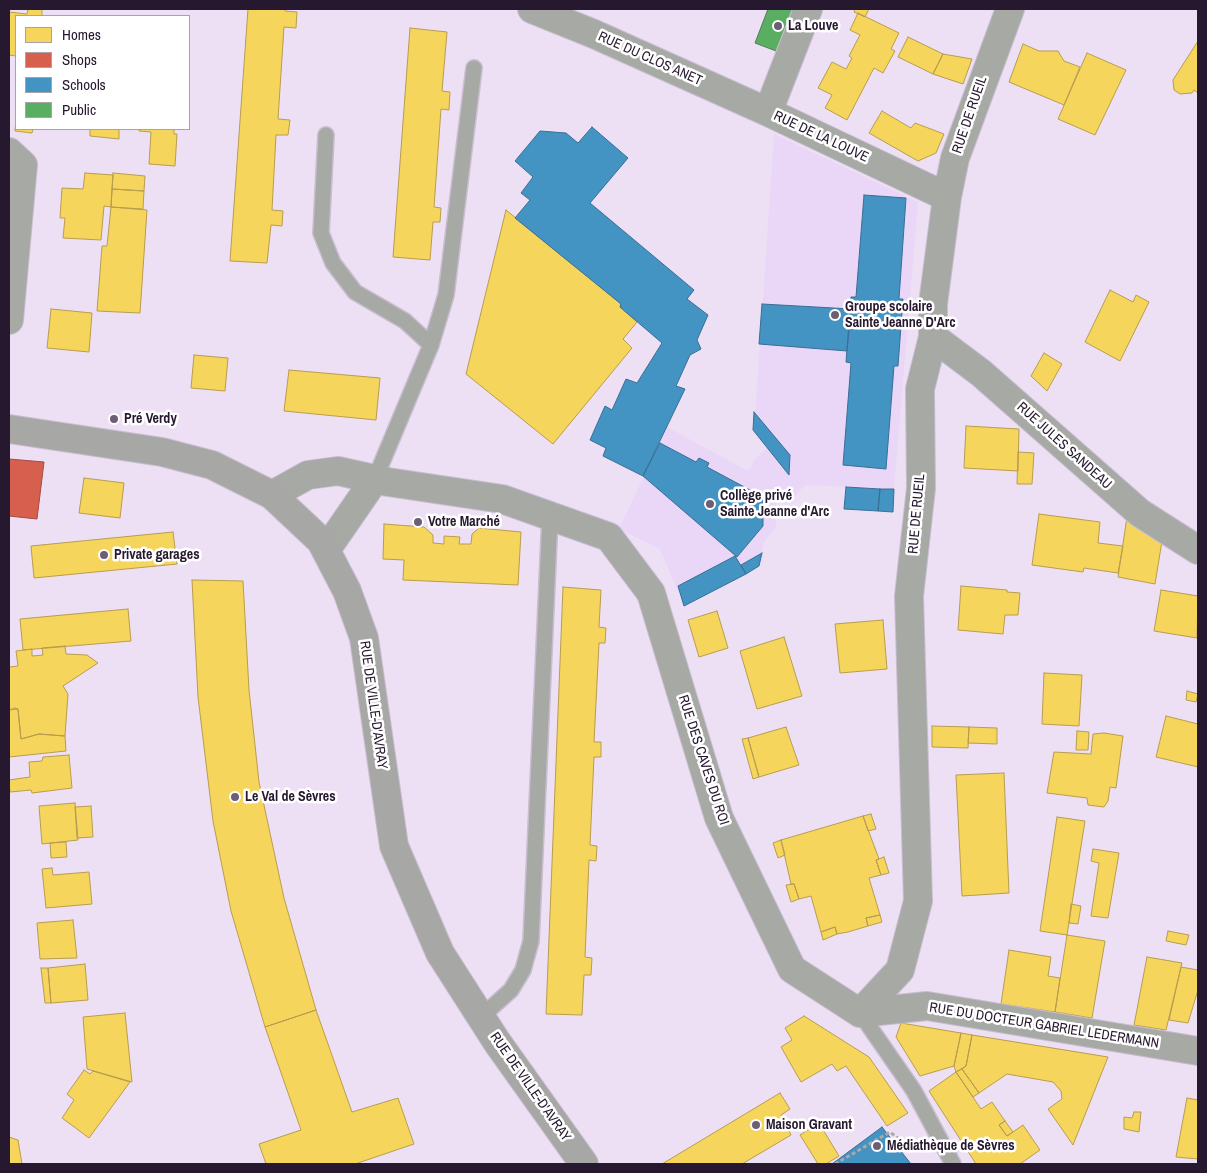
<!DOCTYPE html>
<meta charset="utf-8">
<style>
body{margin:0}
#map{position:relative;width:1207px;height:1173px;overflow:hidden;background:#ede0f5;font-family:"Archivo Narrow",sans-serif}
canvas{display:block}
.frame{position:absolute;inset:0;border:10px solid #26182e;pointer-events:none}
.legend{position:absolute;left:15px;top:15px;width:175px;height:115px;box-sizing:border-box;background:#fff;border:1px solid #a8a3ab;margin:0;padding:6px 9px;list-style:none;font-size:15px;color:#26182e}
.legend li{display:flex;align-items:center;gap:10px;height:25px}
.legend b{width:25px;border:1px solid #a8a3ab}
</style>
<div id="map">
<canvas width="1207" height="1173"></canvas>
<div class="frame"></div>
<ul class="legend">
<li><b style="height:14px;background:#f6d55c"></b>Homes</li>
<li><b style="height:14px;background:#d6604d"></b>Shops</li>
<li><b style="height:14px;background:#4393c3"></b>Schools</li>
<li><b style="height:14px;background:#5aae61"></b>Public</li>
</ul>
</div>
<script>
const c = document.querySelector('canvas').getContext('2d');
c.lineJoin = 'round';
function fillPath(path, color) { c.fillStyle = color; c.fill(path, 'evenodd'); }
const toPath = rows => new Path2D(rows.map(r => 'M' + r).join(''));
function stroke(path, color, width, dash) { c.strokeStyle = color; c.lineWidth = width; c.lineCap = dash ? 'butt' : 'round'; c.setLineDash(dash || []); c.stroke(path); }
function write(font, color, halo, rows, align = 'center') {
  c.font = font + ' "Archivo Narrow",sans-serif'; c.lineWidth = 5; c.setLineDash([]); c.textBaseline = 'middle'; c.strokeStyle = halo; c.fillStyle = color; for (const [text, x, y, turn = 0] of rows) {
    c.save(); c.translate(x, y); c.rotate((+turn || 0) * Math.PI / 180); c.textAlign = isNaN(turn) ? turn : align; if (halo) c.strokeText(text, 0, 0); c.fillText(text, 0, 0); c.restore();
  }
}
fillPath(toPath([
 [774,134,918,202,894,489,805,485,791,501,773,486,776,501,776,528,764,542,759,566,684,606,660,549,619,529,667,427,748,471,756,458,767,448,754,431]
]), '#ead7f7');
const homes = toPath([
 [28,9,42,9,42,16,16,16,16,56,9,55,9,12,27,14,28,9],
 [248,9,285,9,285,11,297,12,296,28,284,27,278,119,290,120,288,135,276,135,272,210,283,211,282,226,271,225,267,263,230,261,248,9],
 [855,9,869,9,865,17,854,12,855,9],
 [858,13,899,33,891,49,895,51,883,73,874,68,847,120,825,108,832,95,818,88,832,62,846,69,852,58,849,56,860,35,850,30,858,13],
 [410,28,447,32,442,91,450,92,449,110,441,109,434,207,441,208,440,222,433,222,430,260,393,257,410,28],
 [908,37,943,54,933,74,898,57,908,37],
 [1198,41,1198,93,1194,90,1192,93,1180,94,1174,90,1173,80,1198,41],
 [1023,44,1039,51,1058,51,1064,61,1080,67,1064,105,1009,82,1023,44],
 [1087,53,1126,70,1095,135,1058,119,1087,53],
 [943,54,972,59,963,84,933,74,943,54],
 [882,111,911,128,915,123,944,134,936,153,918,161,869,133,882,111],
 [16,117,16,129,33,129,32,133,15,131,16,117],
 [90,129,119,129,119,139,90,136,90,129],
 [139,129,174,129,174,134,177,134,175,166,149,164,151,132,139,131,139,129],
 [85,173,113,175,111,207,104,206,101,240,63,238,65,218,60,218,62,188,83,189,85,173],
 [113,173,145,176,144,191,112,189,113,173],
 [112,189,144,191,143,209,111,207,112,189],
 [111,207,147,210,140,313,97,311,102,246,107,246,111,207],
 [506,210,621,304,620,307,637,322,623,339,632,348,553,444,466,374,506,210],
 [1110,290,1133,302,1136,295,1149,302,1120,361,1085,342,1110,290],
 [51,309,92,313,89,352,47,348,51,309],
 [1044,353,1062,364,1047,391,1031,376,1044,353],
 [194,355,228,358,225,391,191,388,194,355],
 [289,370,380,378,376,420,284,411,289,370],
 [966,426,1019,429,1018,471,964,468,966,426],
 [1018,452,1034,453,1032,484,1017,484,1018,452],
 [84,478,124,483,120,518,79,513,84,478],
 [1039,514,1100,522,1098,543,1123,546,1118,573,1084,568,1083,572,1032,565,1039,514],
 [1127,517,1162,541,1155,584,1118,577,1127,517],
 [384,524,424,527,433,535,433,543,444,544,444,536,460,537,459,544,471,544,472,534,479,528,521,532,518,585,403,580,404,560,383,559,384,524],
 [173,532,177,564,34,578,31,546,173,532],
 [192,580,243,581,249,690,259,782,284,898,316,1010,265,1027,231,911,213,821,198,697,192,580],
 [961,586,1007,590,1007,592,1020,593,1018,615,1005,615,1003,634,958,630,961,586],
 [563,587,601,590,599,627,606,628,605,643,599,643,594,742,601,742,601,757,594,757,590,845,597,846,596,861,589,860,585,957,592,958,591,975,584,975,582,1015,546,1014,563,587],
 [1161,590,1198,596,1197,638,1154,631,1161,590],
 [128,609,131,641,23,650,20,619,128,609],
 [717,611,728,648,699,657,688,620,717,611],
 [883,620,887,669,840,673,835,624,883,620],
 [784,637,802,696,757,709,740,651,784,637],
 [65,646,66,654,87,655,98,663,63,686,68,694,65,736,39,734,21,739,18,709,9,710,9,667,18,666,16,651,32,649,32,656,43,655,42,648,65,646],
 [1044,673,1082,675,1079,726,1042,724,1044,673],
 [1187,691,1198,694,1196,702,1186,700,1187,691],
 [15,708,18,709,21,739,39,734,65,736,66,751,9,757,9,710,15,708],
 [1166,716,1198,724,1198,767,1156,757,1166,716],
 [932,726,969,727,968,748,932,747,932,726],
 [786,727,799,765,759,777,748,738,786,727],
 [969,727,997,728,997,744,968,743,969,727],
 [1077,731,1089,732,1088,750,1076,750,1077,731],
 [1104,733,1123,736,1116,788,1110,787,1108,801,1104,807,1088,805,1087,798,1047,793,1054,752,1091,754,1093,734,1104,733],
 [748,738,759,777,753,779,742,739,748,738],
 [69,755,72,788,32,793,31,790,10,792,9,780,30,777,29,762,42,761,43,757,69,755],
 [1004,773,1009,893,962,896,956,775,1004,773],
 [75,803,78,840,42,844,39,806,75,803],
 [91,806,93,837,77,838,75,807,91,806],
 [871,814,876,829,868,831,863,816,871,814],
 [863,816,879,859,876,860,881,875,869,878,880,915,866,918,868,926,848,932,837,934,835,927,821,932,811,896,799,899,794,884,791,884,781,840,863,816],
 [1057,817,1085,821,1067,935,1040,931,1057,817],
 [781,840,785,855,778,858,773,843,781,840],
 [66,842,67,857,51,858,50,843,66,842],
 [1093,849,1119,853,1108,918,1091,916,1099,863,1091,861,1093,849],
 [884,857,889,873,881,875,876,860,884,857],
 [52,868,53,875,89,872,92,904,46,908,42,869,52,868],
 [794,884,799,899,791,902,786,885,794,884],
 [1071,904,1081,906,1078,924,1069,923,1071,904],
 [880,915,882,922,868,926,866,918,880,915],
 [73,920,77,958,40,959,37,923,73,920],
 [835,927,837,934,823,940,821,932,835,927],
 [1168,931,1189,935,1186,945,1166,941,1168,931],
 [1067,935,1105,941,1092,1018,1055,1012,1067,935],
 [1009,950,1051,957,1048,976,1060,978,1055,1012,1001,1004,1009,950],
 [1147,957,1182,963,1166,1030,1134,1025,1147,957],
 [85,964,88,1000,51,1003,48,968,85,964],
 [1198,966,1198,990,1188,1023,1169,1020,1181,967,1198,970,1198,966],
 [41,968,48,968,51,1003,45,1003,41,968],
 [316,1010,352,1112,398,1098,414,1144,355,1164,266,1164,259,1144,301,1130,265,1027,316,1010],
 [125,1013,132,1082,87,1069,83,1017,125,1013],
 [804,1016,869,1057,908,1113,887,1126,846,1066,837,1071,832,1064,801,1082,781,1047,792,1040,785,1028,804,1016],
 [901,1023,961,1033,954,1066,920,1076,896,1037,901,1023],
 [961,1033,972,1035,966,1066,956,1072,954,1066,961,1033],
 [972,1035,1108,1057,1073,1145,1048,1109,1062,1099,1061,1091,1053,1082,1007,1074,979,1093,962,1069,966,1066,972,1035],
 [962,1069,979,1093,973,1097,956,1072,962,1069],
 [84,1070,90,1074,93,1071,130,1082,89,1138,62,1118,74,1100,67,1094,84,1070],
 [956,1072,981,1109,992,1102,1005,1121,999,1125,1007,1136,1023,1125,1040,1150,1020,1164,976,1164,929,1091,956,1072],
 [780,1093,790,1109,781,1115,791,1135,742,1164,662,1164,780,1093],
 [1187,1098,1198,1100,1198,1159,1176,1157,1187,1098],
 [1134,1112,1141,1112,1139,1132,1124,1129,1124,1117,1132,1118,1134,1112],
 [1005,1121,1013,1132,1007,1136,999,1125,1005,1121],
 [819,1123,839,1156,826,1164,818,1164,800,1135,819,1123],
 [9,1137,18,1140,22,1164,9,1164,9,1137]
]);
fillPath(homes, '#f6d55c');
stroke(homes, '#b89c4e', 1);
const shops = toPath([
 [9,459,44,462,37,519,9,516,9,459]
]);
fillPath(shops, '#d6604d');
stroke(shops, '#a14a44', 1);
const schools = toPath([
 [592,127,628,158,590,203,694,290,687,299,708,315,697,340,701,349,690,355,676,386,685,389,643,476,603,456,606,448,590,440,605,406,612,410,626,379,637,383,662,343,620,307,621,304,515,218,530,200,521,193,533,177,515,161,540,131,566,133,578,143,592,127],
 [864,195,906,198,899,299,903,299,898,366,894,366,886,469,843,465,851,363,846,362,851,297,856,297,864,195],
 [762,304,851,309,847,351,759,344,762,304],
 [754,412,790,455,789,475,753,430,754,412],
 [660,443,696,462,699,458,709,463,707,467,763,497,763,526,737,557,643,476,660,443],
 [846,487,880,489,878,511,844,509,846,487],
 [880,489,894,489,893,512,878,511,880,489],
 [762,553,759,566,746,574,741,565,762,553],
 [735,556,746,574,684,606,678,586,735,556],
 [882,1127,911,1164,832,1164,882,1127]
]);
fillPath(schools, '#4393c3');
stroke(schools, '#3a6e96', 1);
const public = toPath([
 [768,9,802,9,784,54,755,43,768,9]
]);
fillPath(public, '#5aae61');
stroke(public, '#4a8152', 1);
const service = toPath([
 [326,135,321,233,333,263,355,292,405,321,431,345],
 [375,479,431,345,446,295,474,68],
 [860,1013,914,1091,953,1164],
 [481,1017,511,990,523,970,531,941,550,516]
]);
const minor = toPath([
 [532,9,594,34,768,112],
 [808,9,768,112,947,197],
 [9,152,23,165,9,320],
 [933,337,981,373,1140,513,1198,550],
 [272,495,308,475,338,471,388,482,502,499,609,537,651,593,719,818,792,969,860,1013],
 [326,550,375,479],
 [860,1013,900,970,918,901,909,596,921,488,920,389,933,337,933,304,947,197,955,158,1010,9],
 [860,1013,927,1006,1198,1051]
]);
const secondary = toPath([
 [9,429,162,452,212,465,272,495,321,541,347,591,364,638,394,846,440,953,497,1042,584,1164]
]);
stroke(service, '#c8bed0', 18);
stroke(minor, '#c8bed0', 30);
stroke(secondary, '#c8bed0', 30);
stroke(toPath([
 [835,1164,890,1132,916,1152]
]), '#aaa8ab', 3, [4, 2.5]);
stroke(service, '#a7a9a5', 15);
stroke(minor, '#a7a9a5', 28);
stroke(secondary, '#a7a8a5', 28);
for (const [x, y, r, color] of [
 [778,26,5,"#6c5e74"],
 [835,315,5,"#6c5e74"],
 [114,419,5,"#6c5e74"],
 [710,504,5,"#6c5e74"],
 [418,522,5,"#6c5e74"],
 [104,555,5,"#6c5e74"],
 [235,797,5,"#6c5e74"],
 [756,1125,5,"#6c5e74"],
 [877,1146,5,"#6c5e74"]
]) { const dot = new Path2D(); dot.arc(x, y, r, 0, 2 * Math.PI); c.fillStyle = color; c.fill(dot); stroke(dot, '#fff', 2); }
write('bold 14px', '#26182e', '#fff', [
 ["La Louve",788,26],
 ["Groupe scolaire",845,307],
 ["Sainte Jeanne D'Arc",845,323],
 ["Pré Verdy",124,419],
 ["Collège privé",720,496],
 ["Sainte Jeanne d'Arc",720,512],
 ["Votre Marché",428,522],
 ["Private garages",114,555],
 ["Le Val de Sèvres",245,797],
 ["Maison Gravant",766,1125],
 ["Médiathèque de Sèvres",887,1146]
], 'left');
write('14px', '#26182e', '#fff', [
 ["RUE DU CLOS ANET",650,59,24],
 ["RUE DE RUEIL",970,115,-71],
 ["RUE DE LA LOUVE",821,137,25],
 ["RUE JULES SANDEAU",1064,446,42],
 ["RUE DE RUEIL",917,514,-85],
 ["RUE DE VILLE-D'AVRAY",373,705,82],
 ["RUE DES CAVES DU ROI",703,760,72],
 ["RUE DU DOCTEUR GABRIEL LEDERMANN",1044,1026,9],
 ["RUE DE VILLE-D'AVRAY",530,1087,55]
]);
</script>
